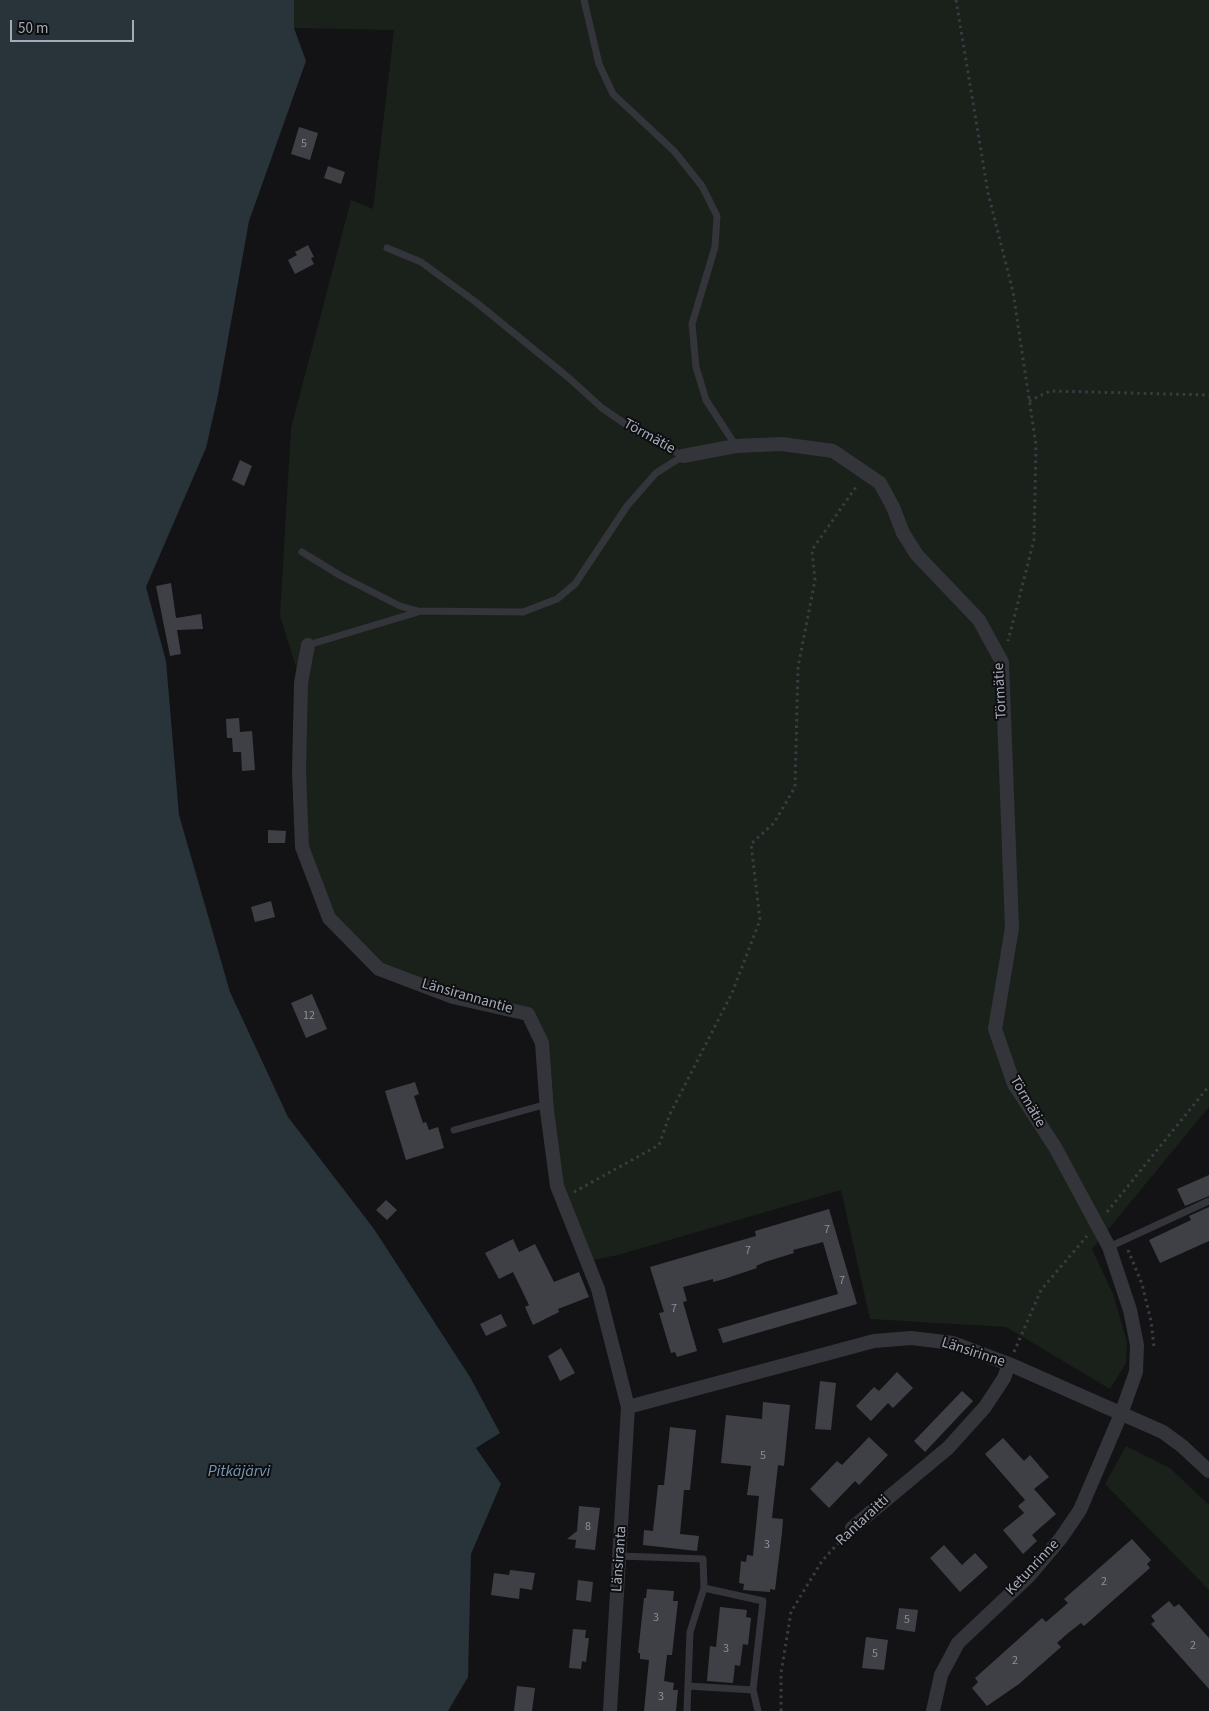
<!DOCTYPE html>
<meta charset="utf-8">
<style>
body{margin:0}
#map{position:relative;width:1209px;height:1711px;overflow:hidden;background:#131316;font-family:"Source Sans 3",sans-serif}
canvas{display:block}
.scale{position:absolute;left:10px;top:20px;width:124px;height:22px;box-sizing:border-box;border:2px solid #a4aab7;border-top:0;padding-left:6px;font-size:15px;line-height:18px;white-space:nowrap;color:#a4aab7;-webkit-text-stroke:4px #0e0e10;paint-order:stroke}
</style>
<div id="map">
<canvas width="1209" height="1711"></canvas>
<div class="scale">50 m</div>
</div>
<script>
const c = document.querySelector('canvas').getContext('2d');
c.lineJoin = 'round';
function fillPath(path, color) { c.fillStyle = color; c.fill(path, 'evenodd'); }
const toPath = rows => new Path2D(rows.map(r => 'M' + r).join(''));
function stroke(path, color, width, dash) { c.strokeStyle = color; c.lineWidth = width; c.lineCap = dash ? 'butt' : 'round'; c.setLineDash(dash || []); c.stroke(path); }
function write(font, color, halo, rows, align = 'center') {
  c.font = font + ' "Source Sans 3",sans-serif'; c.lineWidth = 4; c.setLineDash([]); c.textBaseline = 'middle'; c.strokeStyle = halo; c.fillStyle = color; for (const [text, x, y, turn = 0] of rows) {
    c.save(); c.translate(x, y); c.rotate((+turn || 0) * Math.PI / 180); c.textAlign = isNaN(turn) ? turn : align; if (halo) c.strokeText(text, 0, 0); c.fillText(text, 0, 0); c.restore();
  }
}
fillPath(toPath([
 [294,0,1209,0,1209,1107,1092,1249,1113,1294,1127,1342,1126,1363,1110,1389,1006,1327,870,1319,841,1190,618,1255,587,1261,562,1199,542,1043,528,1014,379,969,329,918,302,847,301,683,280,616,291,428,351,200,373,209,394,30,294,28],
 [1126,1446,1170,1468,1209,1505,1209,1590,1105,1484]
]), '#19211a');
fillPath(toPath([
 [0,0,294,0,294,28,306,61,249,221,218,395,206,448,146,587,166,661,179,815,230,992,288,1117,374,1229,470,1377,500,1433,476,1448,501,1484,471,1554,468,1677,448,1711,0,1711]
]), '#29333a');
fillPath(toPath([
 [299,127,318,133,310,160,291,154],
 [328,166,345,172,341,184,324,178],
 [308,245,314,257,311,258,314,264,295,274,288,260,297,255,295,252],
 [240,460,252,466,244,486,232,480],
 [171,583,176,618,201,614,203,629,177,630,181,654,170,656,156,586],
 [239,718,240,732,252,731,255,770,242,771,241,752,233,752,232,738,227,738,226,719],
 [268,830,286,831,285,843,268,843],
 [271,901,275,917,255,922,251,907],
 [312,994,327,1029,306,1038,291,1003],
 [415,1082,419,1094,414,1096,423,1123,426,1122,429,1130,438,1127,444,1148,406,1160,385,1091],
 [1209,1175,1209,1196,1185,1206,1177,1189],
 [386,1200,397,1210,387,1220,376,1210],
 [1209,1207,1209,1241,1160,1263,1149,1240,1191,1220,1189,1216],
 [829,1209,857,1304,723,1343,718,1329,838,1294,823,1242,793,1250,794,1253,765,1262,756,1266,757,1268,724,1279,713,1282,713,1279,683,1287,687,1301,683,1302,697,1351,677,1357,675,1352,671,1353,659,1313,664,1312,650,1267,756,1236,755,1231],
 [513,1239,519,1252,535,1244,554,1282,579,1272,589,1297,558,1309,559,1312,533,1325,525,1307,529,1305,513,1272,499,1279,485,1253],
 [501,1314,507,1326,486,1336,480,1324],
 [561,1348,575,1373,560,1381,548,1356],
 [897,1372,913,1388,893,1408,888,1403,871,1421,856,1406,874,1387,879,1391],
 [820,1381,836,1383,831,1430,815,1429],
 [962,1391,973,1401,925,1452,914,1441],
 [763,1402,790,1405,784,1466,778,1465,772,1518,783,1519,782,1533,775,1590,770,1589,770,1592,743,1590,744,1584,739,1583,741,1561,746,1562,747,1555,753,1556,759,1496,747,1495,751,1466,721,1463,726,1415,762,1419],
 [670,1427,696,1430,690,1490,684,1490,680,1534,699,1536,697,1551,643,1545,644,1530,653,1531,658,1485,664,1485],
 [869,1437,888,1455,859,1485,855,1481,829,1508,810,1489,837,1461,842,1465],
 [1003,1438,1024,1461,1030,1455,1049,1477,1034,1489,1056,1514,1032,1535,1037,1541,1023,1554,1003,1530,1024,1513,1018,1506,1025,1500,985,1454],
 [579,1506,600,1508,595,1550,575,1548,576,1540,567,1539,577,1531],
 [1132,1539,1151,1560,1147,1564,1150,1568,1084,1626,1081,1623,1067,1634,1057,1643,1061,1647,1019,1684,987,1706,972,1688,978,1682,975,1678,1042,1618,1046,1622,1068,1603,1064,1599],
 [944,1545,962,1565,975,1553,988,1567,960,1592,930,1558],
 [510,1570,535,1573,532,1590,520,1588,519,1599,491,1595,494,1573,509,1575],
 [578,1580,593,1582,591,1602,576,1600],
 [647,1589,674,1591,673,1601,678,1601,672,1655,667,1655,664,1681,674,1683,673,1690,678,1690,676,1711,644,1711,649,1660,640,1659,640,1653,638,1653,644,1598,646,1598],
 [1169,1601,1174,1607,1179,1604,1209,1638,1209,1689,1151,1624,1155,1621,1151,1616],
 [720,1607,747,1610,746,1617,751,1618,748,1645,743,1644,740,1666,735,1665,733,1683,707,1681,710,1646,716,1647],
 [899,1608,918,1610,915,1632,896,1629],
 [573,1629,586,1630,585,1638,589,1638,586,1662,582,1661,581,1669,569,1668],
 [866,1637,888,1640,884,1670,862,1668],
 [517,1686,535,1688,532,1711,514,1711]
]), '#3f4046');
stroke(toPath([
 [956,0,988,193,1013,292,1036,445,1034,540,1008,641],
 [1029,401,1050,391,1209,395],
 [574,1192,659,1145,670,1114,732,993,760,920,751,844,774,823,795,787,798,667,815,580,812,550,858,484],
 [1107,1212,1209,1086],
 [1128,1250,1142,1284,1151,1321,1154,1347],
 [1014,1352,1041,1290,1087,1236],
 [781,1711,781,1673,791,1612,822,1561,843,1538]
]), '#3a3c42', 3, [2.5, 4]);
stroke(toPath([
 [584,0,599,64,613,94,674,151,702,186,717,216,715,247,692,324,696,367,706,400,736,446],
 [387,248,421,262,477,303,569,378,602,408,637,432,683,456],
 [302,552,341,576,400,606,418,611,523,612,557,599,575,584,627,506,656,473,683,456],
 [308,645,418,612],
 [454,1130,547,1104],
 [1109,1247,1209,1201],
 [620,1556,703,1559,704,1588,763,1601,753,1690,758,1711],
 [688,1686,753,1690],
 [687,1711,690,1632,704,1588]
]), '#34353b', 7);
stroke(toPath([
 [683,456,736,446,782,444,833,451,880,483,893,507,903,533,917,555,979,620,1002,662,1012,928,995,1029,1014,1084,1055,1147,1109,1247,1130,1310,1137,1345,1136,1372,1121,1414,1080,1510,1061,1538,1029,1576,958,1643,941,1675,933,1711],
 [308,645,301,683,299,772,302,847,329,918,379,969,453,997,528,1014,542,1043,547,1111,557,1186,598,1289,628,1407,610,1711],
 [628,1407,874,1341,911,1338,953,1343,1009,1364,1163,1432,1182,1446,1209,1471],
 [852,1528,948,1448,985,1407,1004,1378,1009,1364]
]), '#34353b', 14);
write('12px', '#8b909b', null, [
 ["5",304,144],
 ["12",309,1016],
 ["7",827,1230],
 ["7",748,1251],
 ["7",842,1281],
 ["7",674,1309],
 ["5",763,1456],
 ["8",588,1527],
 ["3",767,1545],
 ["2",1104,1582],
 ["3",656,1618],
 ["5",907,1620],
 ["2",1193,1646],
 ["3",726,1649],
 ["5",875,1654],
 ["2",1015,1661],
 ["3",661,1697]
]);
write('15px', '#a4aab7', '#0e0e10', [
 ["Törmätie",649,437,29],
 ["Törmätie",1001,691,-93],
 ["Länsirannantie",467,997,16],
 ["Törmätie",1027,1102,60],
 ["Länsirinne",973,1353,18],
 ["Rantaraitti",863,1521,-43],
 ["Länsiranta",620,1559,-86],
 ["Ketunrinne",1033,1568,-47]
]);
write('italic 16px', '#7899b5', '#0e0e10', [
 ["Pitkäjärvi",239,1472]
]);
</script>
